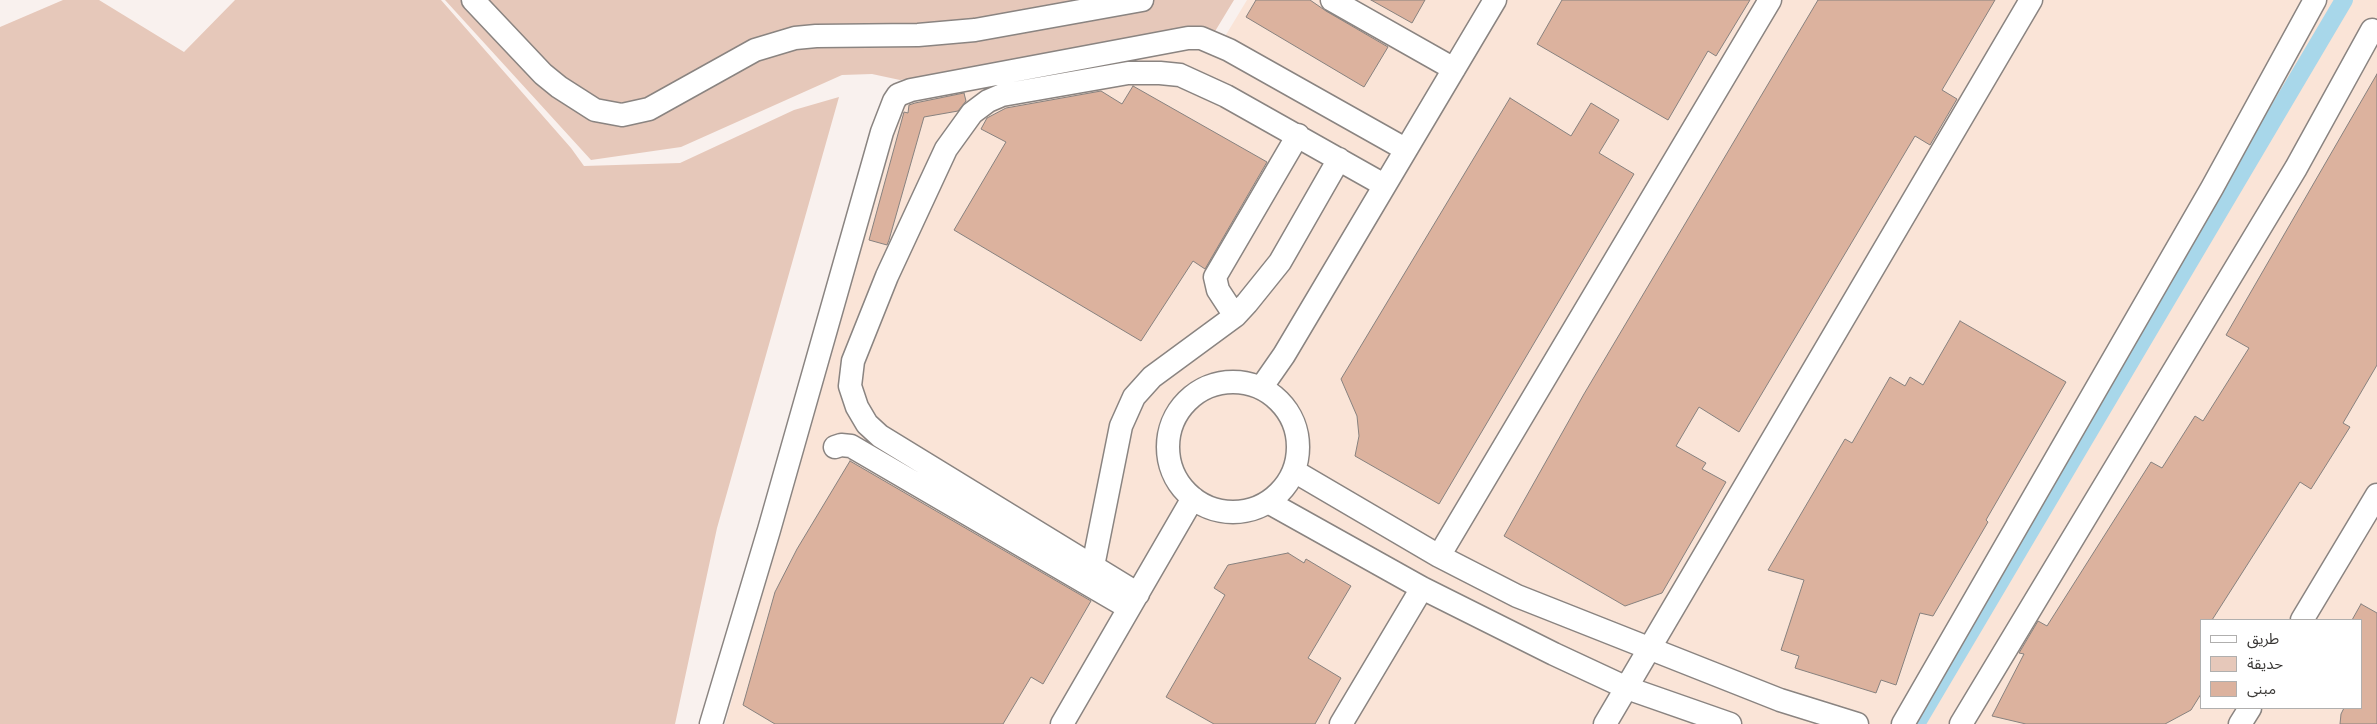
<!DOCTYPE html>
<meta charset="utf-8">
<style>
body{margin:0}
#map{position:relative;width:2377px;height:724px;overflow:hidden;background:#f9f1ee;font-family:"Alegreya Sans","Noto Sans Arabic",sans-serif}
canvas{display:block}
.legend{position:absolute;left:2200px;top:619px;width:162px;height:90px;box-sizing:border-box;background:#fff;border:1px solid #b0afae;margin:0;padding:6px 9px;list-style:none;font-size:15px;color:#393735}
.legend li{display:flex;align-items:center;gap:10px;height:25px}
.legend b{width:25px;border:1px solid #b0afae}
</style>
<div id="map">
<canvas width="2377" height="724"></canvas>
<ul class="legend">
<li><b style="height:6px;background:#fff"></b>طريق</li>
<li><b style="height:14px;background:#e6c8ba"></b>حديقة</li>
<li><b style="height:14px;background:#dcb29e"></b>مبنى</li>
</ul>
</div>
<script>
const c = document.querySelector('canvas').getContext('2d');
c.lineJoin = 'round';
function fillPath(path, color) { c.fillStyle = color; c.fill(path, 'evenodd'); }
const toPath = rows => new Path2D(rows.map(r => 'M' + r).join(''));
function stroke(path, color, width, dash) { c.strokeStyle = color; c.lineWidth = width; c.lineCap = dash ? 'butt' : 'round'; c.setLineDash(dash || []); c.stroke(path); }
fillPath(toPath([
 [1247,0,2377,0,2377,724,725,724,901,99,1224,38],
 [2201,620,2361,620,2361,708,2201,708]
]), '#fae4d7');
fillPath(toPath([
 [63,0,99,0,184,52,235,0,441,0,571,148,584,166,680,163,794,110,839,97,717,528,675,724,0,724,0,27],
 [445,0,1234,0,1214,33,900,80,872,74,842,75,681,147,591,160]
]), '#e6c8ba');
stroke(toPath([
 [1916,724,2344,0]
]), '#a8d7ea', 18);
const building = toPath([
 [1256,0,1310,0,1326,11,1388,47,1364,87,1246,17,1256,0],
 [1371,0,1425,0,1412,23,1371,0],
 [1562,0,1750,0,1716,56,1708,51,1668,120,1537,44,1562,0],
 [1818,0,1995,0,1942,90,1957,99,1930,145,1915,136,1739,432,1699,407,1676,446,1706,463,1702,469,1726,482,1662,593,1625,606,1504,536,1584,394,1818,0],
 [2377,74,2377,365,2343,423,2350,427,2311,489,2300,482,2212,620,2201,620,2201,694,2191,710,2165,724,2026,724,1992,716,2024,654,2019,653,2038,621,2047,626,2151,462,2162,468,2195,416,2203,421,2249,348,2226,335,2377,74],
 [1133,86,1267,162,1205,269,1193,261,1141,341,954,230,1006,142,981,129,987,118,1006,108,1101,91,1122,104,1133,86],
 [964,93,966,101,958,111,924,117,889,240,887,245,869,240,904,112,908,113,909,105,915,103,964,93],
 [1510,98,1571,136,1591,103,1619,120,1599,153,1634,174,1439,504,1355,456,1359,436,1357,416,1341,379,1510,98],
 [1960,321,2066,382,1986,520,1988,522,1933,616,1920,613,1896,685,1881,680,1876,693,1795,668,1799,656,1781,650,1804,580,1768,570,1845,439,1852,443,1890,377,1905,386,1910,377,1923,385,1960,321],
 [850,461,1091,601,1043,684,1031,677,1003,724,775,724,743,705,775,592,797,549,850,461],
 [1288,553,1304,563,1306,559,1351,586,1308,658,1341,678,1315,724,1214,724,1166,697,1225,595,1214,588,1228,565,1288,553],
 [2361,604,2377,613,2377,724,2340,724,2341,714,2344,708,2361,708,2361,620,2352,620,2361,604]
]);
fillPath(building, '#dcb29e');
stroke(building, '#88827f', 1);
const minor = toPath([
 [473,0,543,74,559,87,595,110,622,115,649,109,755,50,795,38,816,36,918,35,975,30,1142,0],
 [1332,0,1454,69],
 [1235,316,1218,290,1215,277,1298,135],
 '1168 447a65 65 0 1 1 130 0a65 65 0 1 1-130 0Z',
 [1261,388,1284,355,1495,0],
 [835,447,841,445,851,446,1129,608],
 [1294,471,1439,556,1517,596,1780,700,1857,724],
 [1268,502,1422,588,1554,654,1627,688,1730,724],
 [1439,556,1770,0],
 [1093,566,1121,426,1134,397,1152,377,1235,316,1247,303,1280,262,1339,159],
 [1138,594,880,436,867,424,857,407,850,386,853,361,887,276,946,149,972,113,988,101,1002,95,1128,73,1160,73,1180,75,1226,96,1384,185],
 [2302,620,2377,495],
 [711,724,769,530,882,132,894,101,898,95,911,90,1188,38,1201,38,1229,50,1405,149],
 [1062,724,1193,498],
 [1341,724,1422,588],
 [1605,724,2031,0],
 [1903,724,2212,188,2315,0],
 [1961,724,2296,168,2372,30,2377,33],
 [2240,724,2250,708]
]);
stroke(minor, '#8a8481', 25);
stroke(minor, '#fff', 22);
</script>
